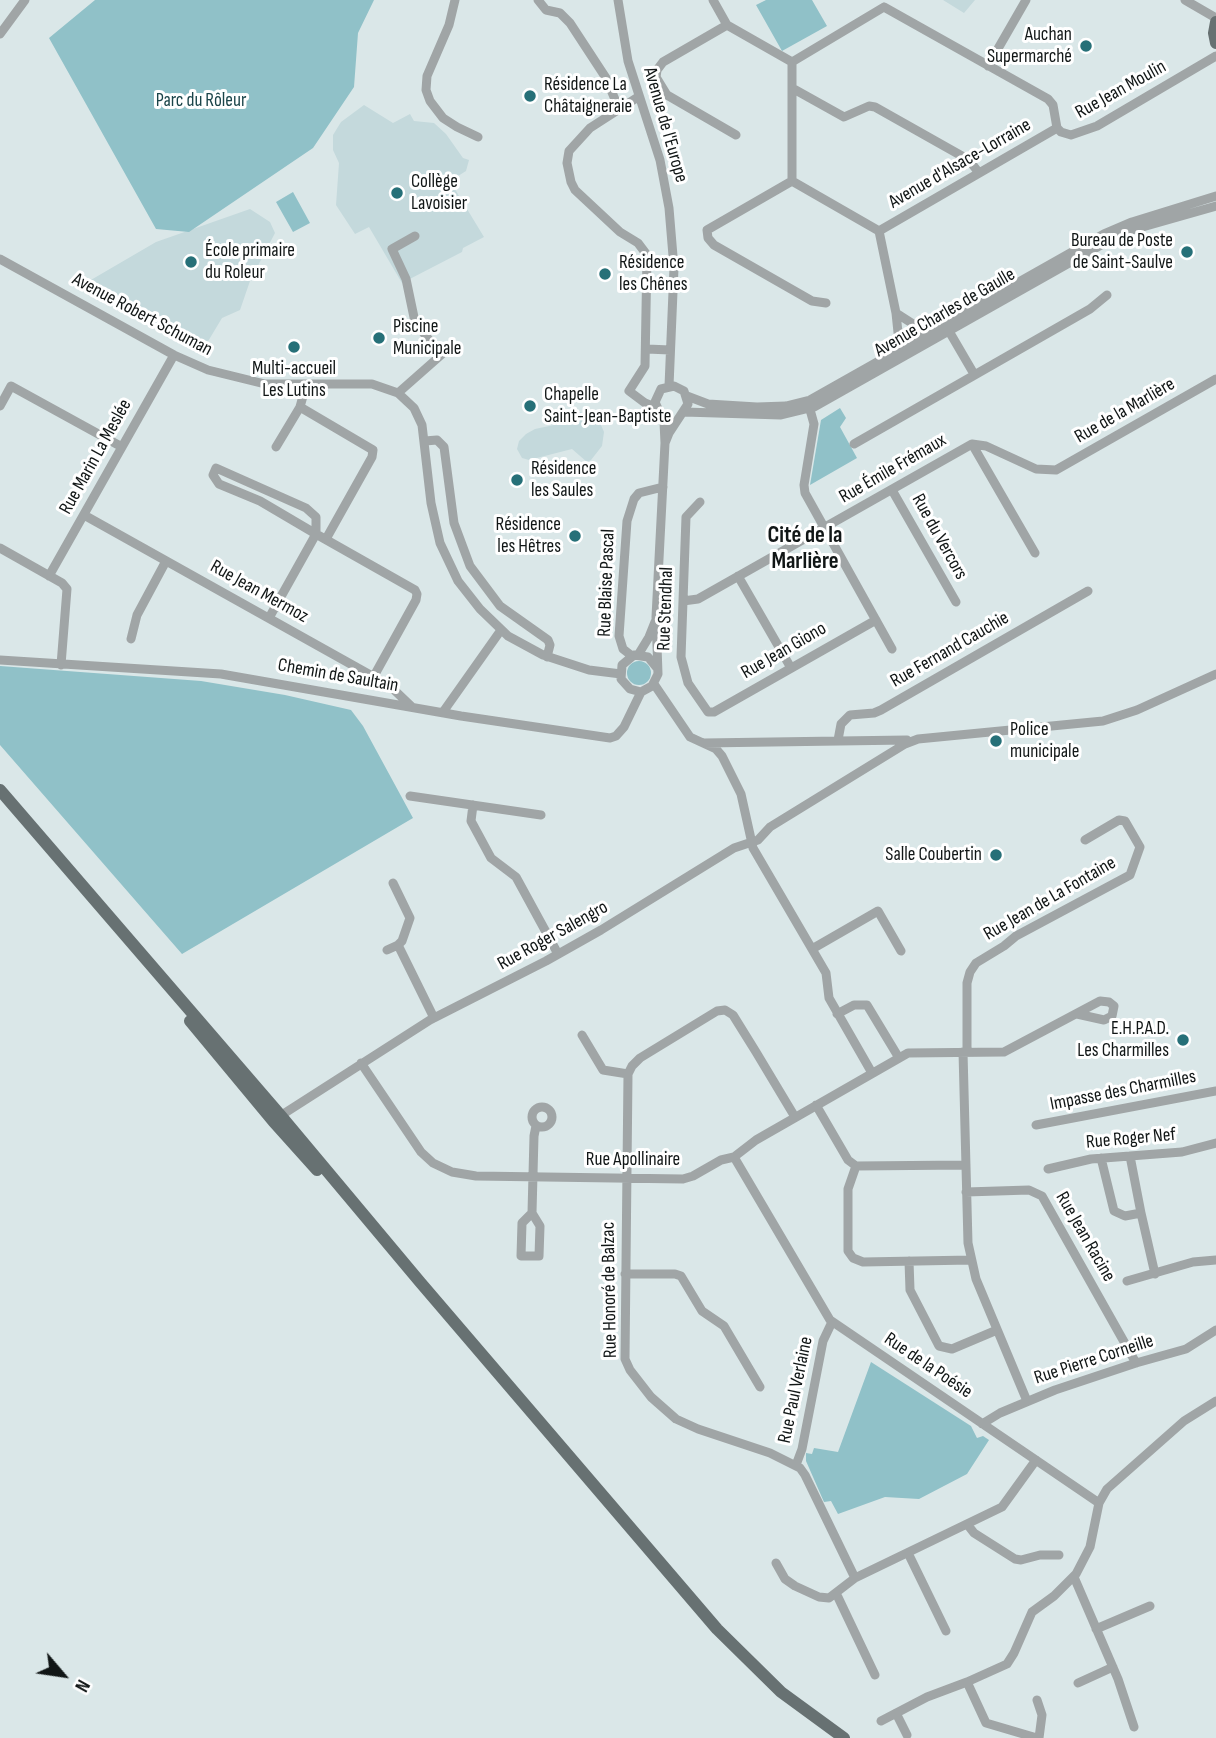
<!DOCTYPE html>
<meta charset="utf-8">
<style>
body{margin:0}
#map{position:relative;width:1216px;height:1738px;overflow:hidden;background:#dae7e8;font-family:"Sofia Sans Condensed",sans-serif}
canvas{display:block}
.north{position:absolute;left:28px;top:1640px;width:70px;height:70px;-webkit-text-stroke:5px #fff;paint-order:stroke;rotate:119deg;font-size:19px;font-weight:700;line-height:28px;text-align:center;color:#111616}
.north::after{content:'';display:block;margin:auto;width:24px;height:32px;background:#111616;clip-path:polygon(50% 0,100% 100%,50% 72%,0 100%)}
</style>
<div id="map">
<canvas width="1216" height="1738"></canvas>
<div class="north">N</div>
</div>
<script>
const c = document.querySelector('canvas').getContext('2d');
c.lineJoin = 'round';
function fillPath(path, color) { c.fillStyle = color; c.fill(path, 'evenodd'); }
const toPath = rows => new Path2D(rows.map(r => 'M' + r).join(''));
function stroke(path, color, width, dash) { c.strokeStyle = color; c.lineWidth = width; c.lineCap = dash ? 'butt' : 'round'; c.setLineDash(dash || []); c.stroke(path); }
function write(font, color, halo, rows, align = 'center') {
  c.font = font + ' "Sofia Sans Condensed",sans-serif'; c.lineWidth = 6; c.setLineDash([]); c.textBaseline = 'middle'; c.strokeStyle = halo; c.fillStyle = color; for (const [text, x, y, turn = 0] of rows) {
    c.save(); c.translate(x, y); c.rotate((+turn || 0) * Math.PI / 180); c.textAlign = isNaN(turn) ? turn : align; if (halo) c.strokeText(text, 0, 0); c.fillText(text, 0, 0); c.restore();
  }
}
fillPath(toPath([
 [943,0,975,0,964,13],
 [364,105,393,123,410,114,414,121,434,123,446,134,463,158,469,160,466,171,450,181,484,237,463,248,462,252,402,283,369,227,355,234,336,205,339,163,333,150,333,135,341,122],
 [250,209,270,222,275,233,250,281,240,310,222,318,204,348,84,284,156,242],
 [580,412,590,417,601,425,604,432,602,446,591,460,587,462,572,449,529,460,522,458,517,449,519,441,526,434,535,429,554,425,567,414]
]), '#c4d9dc');
fillPath(toPath([
 [95,0,374,0,358,33,354,87,313,148,189,232,156,229,49,38],
 [766,0,812,0,827,26,782,51,756,5],
 [293,192,310,223,293,232,276,202],
 [840,408,846,418,840,427,857,458,810,485,821,420],
 '627 673a12 12 0 1 1 24 0a12 12 0 1 1-24 0Z',
 [0,666,201,681,285,695,351,710,363,726,413,818,182,954,0,745],
 [871,1362,971,1426,977,1438,983,1436,989,1440,967,1474,919,1499,885,1497,838,1514,831,1501,824,1502,806,1461,806,1453,812,1454,814,1448,838,1452]
]), '#90c1c8');
stroke(toPath([
 [455,0,449,25,427,76,426,90,430,101,443,118,457,127,478,137],
 [538,0,546,10,560,13,570,23,606,78,619,109],
 [618,0,628,61,660,160,669,208,674,268,669,386],
 [713,0,727,25,792,62],
 [1185,0,1216,18],
 [884,7,1048,99,1053,105,1057,128,879,231,792,181,792,62,884,7],
 [727,25,663,62,657,70,656,77,667,95,736,135],
 [0,34,25,0],
 [988,66,1026,0],
 [792,88,844,117,869,106,875,107,969,160,979,173],
 [638,97,590,128,569,151,567,163,571,182,575,190,620,232,638,243,647,255,645,366,629,391,645,403,657,408],
 [1057,128,1061,132,1071,135,1097,126,1216,56],
 [792,181,707,230,708,238,714,245,812,301,826,303],
 [879,231,896,313,899,342,904,355],
 [415,236,392,249,406,279,415,322,441,355],
 [0,259,174,355,208,370,265,384,372,384,398,393,414,408,422,425,431,503,440,543,458,581,480,609,508,636,543,655,589,670,621,674],
 [896,313,924,331,930,339],
 [946,326,974,374],
 [647,349,670,350],
 [302,385,303,396,300,407,373,450,372,457,326,539],
 [398,393,449,348],
 [687,396,708,404,757,407,786,406,810,400,1104,234,1132,222,1216,196],
 [0,406,11,386,122,447],
 [809,406,814,424,804,485,805,493,892,649],
 [684,412,781,415,814,407,1108,241,1132,230,1216,206],
 [425,441,437,440,444,447,454,523,470,566,500,606,548,640,550,645,547,657],
 [854,444,1090,309,1107,295],
 [972,444,986,446,1036,469,1056,470,1216,379],
 [972,444,1035,553],
 [276,447,300,407],
 [892,490,956,602],
 [700,502,686,517,681,657,688,683,708,712,714,712,876,620],
 [84,515,390,686,412,707],
 [0,548,62,583,67,589,61,665],
 [49,576,174,355],
 [738,576,791,668],
 [683,601,698,599,972,444],
 [269,618,316,534,316,517,306,508,216,468,213,475,219,484,260,501,316,534,415,590,417,594,416,600,374,676],
 [131,639,137,615,166,561],
 [638,655,649,637,655,622],
 [632,656,623,649,619,636,627,521,634,499,639,493,663,487],
 [0,660,221,674,461,716,610,738,616,736,624,727,641,692],
 [657,668,648,657,634,655,622,665,621,679,630,689,641,692,652,686,658,674,656,617,665,443,664,422,655,402,661,389,674,386,684,391,688,404,669,433,665,443],
 [654,684,690,737,716,749,722,756,741,794,753,848,826,973,829,998,872,1073],
 [443,712,501,630],
 [838,740,841,724,850,715,874,713,881,710,1088,591],
 [704,743,907,740],
 [410,796,541,815],
 [473,805,471,821,491,858,516,877,558,954],
 [393,883,410,918,402,941,398,945],
 [812,949,878,911,901,951],
 [387,950,398,945,434,1018],
 [837,1014,854,1005,867,1005,899,1058],
 [582,1035,603,1070,628,1074],
 [963,1052,968,1243,976,1279,1027,1401],
 [967,1052,967,983,970,972,976,963,1004,946,1016,936,1130,875,1140,847,1125,821,1119,820,1085,840],
 [361,1063,421,1152,433,1163,452,1172,476,1176,683,1179,693,1176,721,1160,734,1157,756,1140,908,1053,1004,1052,1100,1001,1109,1002,1114,1006,1112,1016,1104,1020,1077,1014],
 [816,1105,848,1160,856,1166,966,1165],
 '532 1117a10 10 0 1 1 20 0a10 10 0 1 1-20 0Z',
 [795,1117,756,1052,733,1015,725,1010,717,1011,640,1058,632,1066,628,1074,625,1359,630,1370,651,1397,676,1419,698,1429,770,1453,800,1468,805,1475,855,1578],
 [277,1118,430,1020,546,961,601,930,734,848,758,840,770,827,905,744,918,739,1103,721,1137,710,1216,674],
 [1036,1125,1216,1091],
 [1130,1156,1141,1213],
 [734,1157,830,1320,1099,1503],
 [1101,1158,1114,1211,1125,1216,1141,1213,1155,1274],
 [856,1166,848,1189,848,1251,853,1258,863,1262,971,1260],
 [1048,1169,1091,1159,1182,1152,1216,1143],
 [966,1192,1029,1190,1042,1196,1136,1363],
 [532,1213,522,1223,521,1256,539,1256,540,1226,532,1213,534,1136,536,1126],
 [909,1261,910,1290,939,1346,952,1349,997,1330],
 [625,1274,675,1274,681,1276,702,1311,724,1326,760,1387],
 [1127,1281,1193,1262,1216,1260],
 [982,1424,1000,1413,1055,1390,1136,1363,1186,1349,1216,1330],
 [796,1465,802,1449,823,1341,832,1322],
 [967,1524,974,1533,1015,1559,1021,1560,1040,1555,1059,1555],
 [908,1553,946,1631],
 [776,1563,785,1579,795,1586,819,1597,829,1598,855,1578,1002,1507,1036,1460],
 [1074,1577,1118,1679,1134,1727],
 [836,1593,875,1675],
 [1096,1629,1150,1606],
 [1078,1683,1113,1667],
 [1037,1700,1042,1715,1039,1738],
 [896,1713,907,1735],
 [881,1721,927,1697,967,1682],
 [1037,1738,986,1723,967,1682,1007,1664,1014,1653,1032,1612,1054,1596,1076,1574,1090,1547,1099,1503,1107,1489,1184,1421,1216,1401]
]), '#a0a5a6', 9);
stroke(toPath([
 [1216,22,1214,33,1216,43],
 [0,790,281,1116,420,1282,717,1629,781,1692,844,1738],
 [190,1021,273,1121,317,1170]
]), '#677172', 12);
for (const [x, y, r, color] of [
 [1086,46,7,"#267078"],
 [530,96,7,"#267078"],
 [397,193,7,"#267078"],
 [1187,252,7,"#267078"],
 [191,262,7,"#267078"],
 [605,274,7,"#267078"],
 [379,338,7,"#267078"],
 [294,347,7,"#267078"],
 [530,406,7,"#267078"],
 [517,480,7,"#267078"],
 [575,536,7,"#267078"],
 [996,741,7,"#267078"],
 [996,855,7,"#267078"],
 [1183,1040,7,"#267078"]
]) { const dot = new Path2D(); dot.arc(x, y, r, 0, 2 * Math.PI); c.fillStyle = color; c.fill(dot); stroke(dot, '#fff', 2.5); }
write('19px', '#111616', '#fff', [
 ["Auchan",1072,35,"right"],
 ["Supermarché",1072,57,"right"],
 ["Résidence La",544,85],
 ["Châtaigneraie",544,107],
 ["Collège",411,182],
 ["Lavoisier",411,204],
 ["Bureau de Poste",1173,241,"right"],
 ["de Saint-Saulve",1173,263,"right"],
 ["École primaire",205,251],
 ["du Roleur",205,273],
 ["Résidence",619,263],
 ["les Chênes",619,285],
 ["Piscine",393,327],
 ["Municipale",393,349],
 ["Multi-accueil",294,369,"center"],
 ["Les Lutins",294,391,"center"],
 ["Chapelle",544,395],
 ["Saint-Jean-Baptiste",544,417],
 ["Résidence",531,469],
 ["les Saules",531,491],
 ["Résidence",561,525,"right"],
 ["les Hêtres",561,547,"right"],
 ["Police",1010,730],
 ["municipale",1010,752],
 ["Salle Coubertin",982,855,"right"],
 ["E.H.P.A.D.",1169,1029,"right"],
 ["Les Charmilles",1169,1051,"right"]
], 'left');
write('19px', '#111616', '#fff', [
 ["Rue Jean Moulin",1121,90,-29],
 ["Avenue de l'Europe",665,125,74],
 ["Avenue d'Alsace-Lorraine",960,164,-30],
 ["Avenue Charles de Gaulle",945,313,-30],
 ["Avenue Robert Schuman",142,315,28],
 ["Rue de la Marlière",1125,411,-30],
 ["Rue Marin La Meslée",96,457,-61],
 ["Rue Émile Frémaux",893,469,-30],
 ["Rue du Vercors",939,537,61],
 ["Rue Blaise Pascal",607,583,-88],
 ["Rue Jean Mermoz",259,592,29],
 ["Rue Stendhal",666,609,-88],
 ["Rue Fernand Cauchie",950,650,-30],
 ["Rue Jean Giono",784,651,-30],
 ["Chemin de Saultain",338,676,10],
 ["Rue Jean de La Fontaine",1050,899,-30],
 ["Rue Roger Salengro",553,936,-29],
 ["Impasse des Charmilles",1123,1091,-11],
 ["Rue Roger Nef",1131,1139,-5],
 ["Rue Apollinaire",633,1160],
 ["Rue Jean Racine",1085,1237,60],
 ["Rue Honoré de Balzac",610,1290,-91],
 ["Rue Pierre Corneille",1094,1360,-18],
 ["Rue de la Poésie",928,1366,34],
 ["Rue Paul Verlaine",796,1390,-78]
]);
write('19px', '#1a4449', '#fff', [
 ["Parc du Rôleur",201,101]
]);
write('bold 23px', '#111616', '#fff', [
 ["Cité de la",805,536],
 ["Marlière",805,562]
]);
</script>
